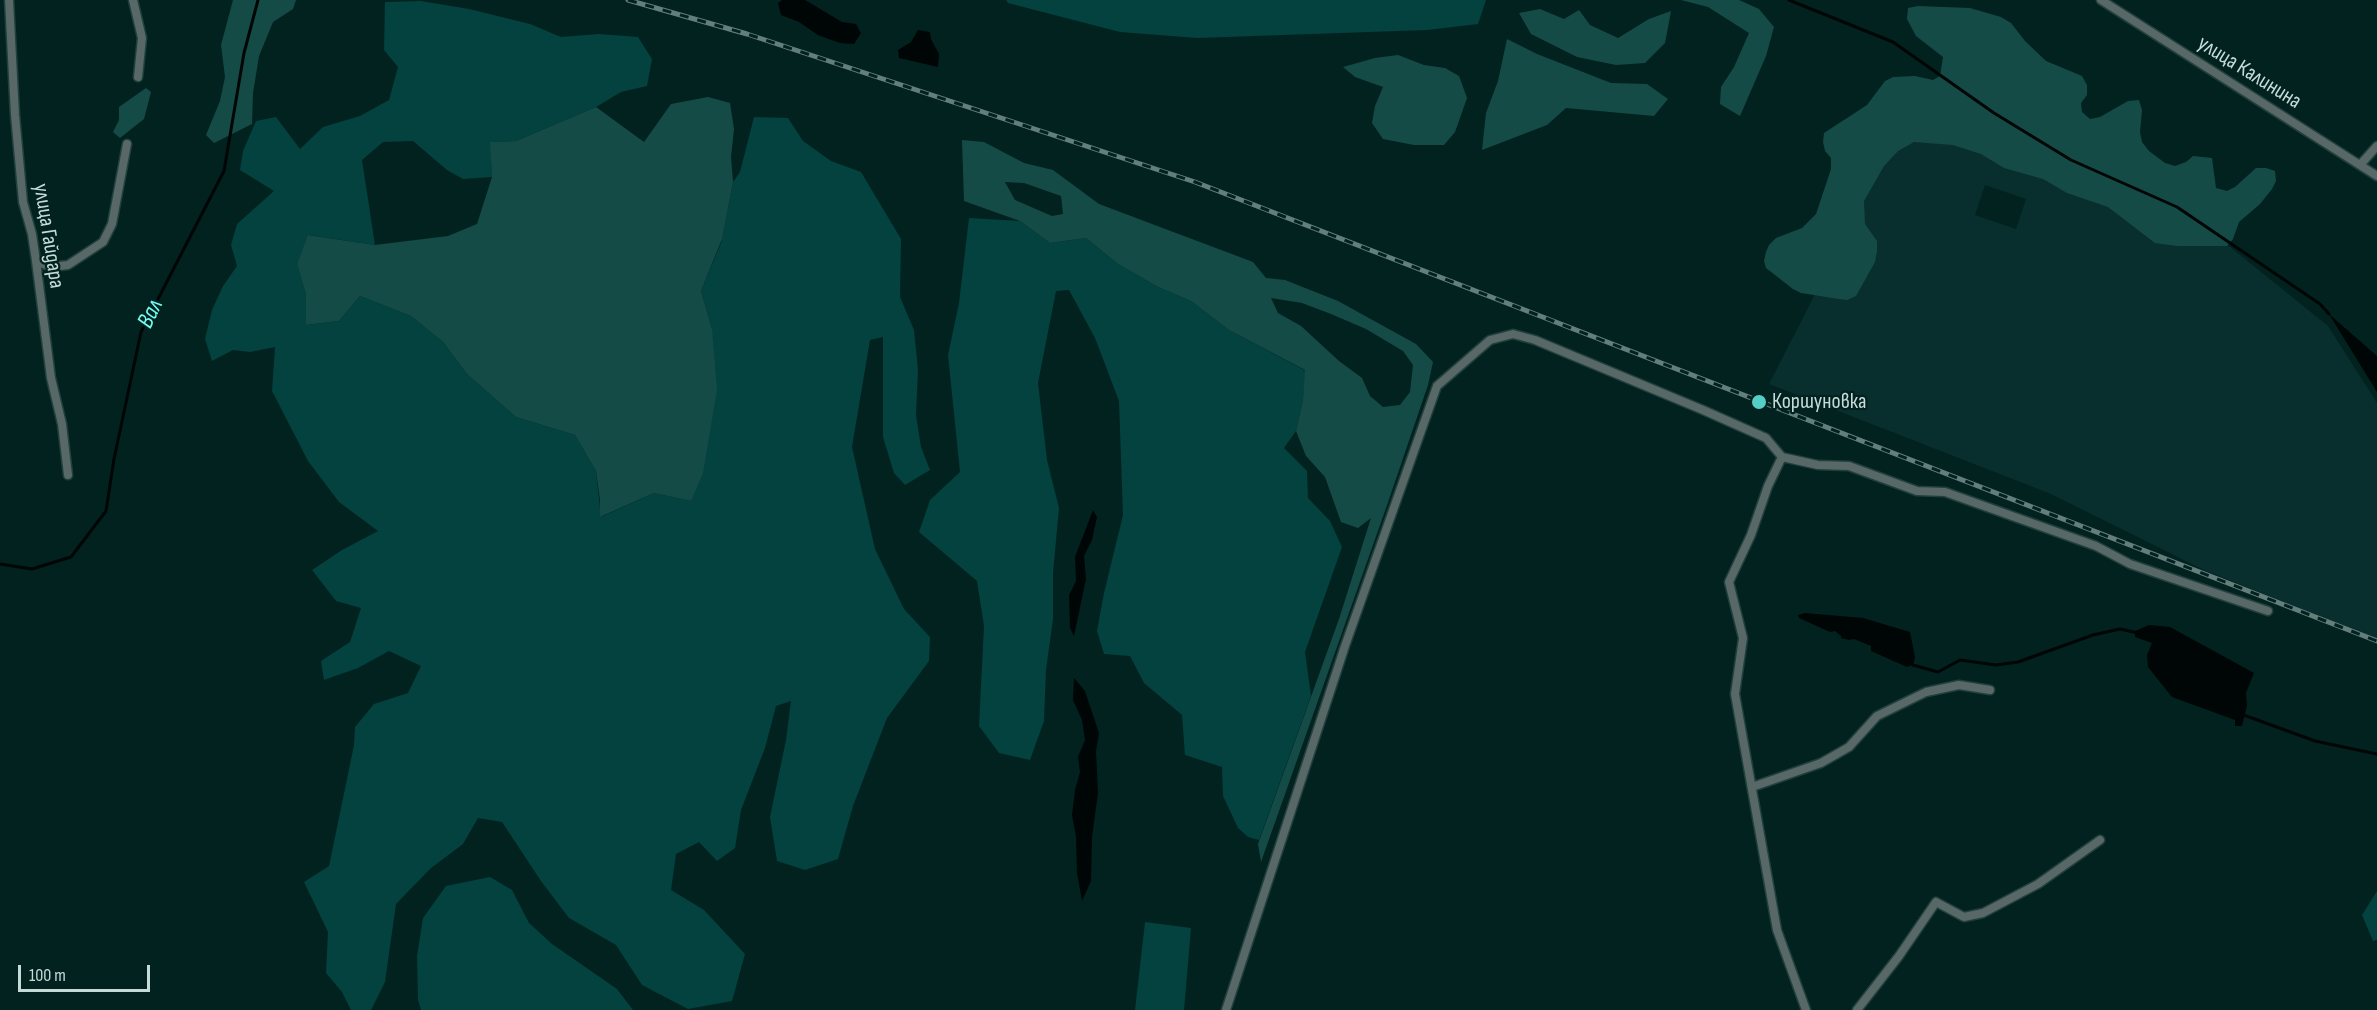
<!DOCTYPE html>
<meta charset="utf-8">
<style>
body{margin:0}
#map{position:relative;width:2377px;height:1010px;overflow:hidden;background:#022220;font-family:"Sofia Sans Condensed",sans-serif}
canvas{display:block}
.scale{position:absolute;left:18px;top:965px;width:132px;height:27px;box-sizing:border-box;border:3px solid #c5dbd8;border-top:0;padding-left:8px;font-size:18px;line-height:21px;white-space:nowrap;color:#c5dbd8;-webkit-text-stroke:4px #022220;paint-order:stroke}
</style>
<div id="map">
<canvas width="2377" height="1010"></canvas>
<div class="scale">100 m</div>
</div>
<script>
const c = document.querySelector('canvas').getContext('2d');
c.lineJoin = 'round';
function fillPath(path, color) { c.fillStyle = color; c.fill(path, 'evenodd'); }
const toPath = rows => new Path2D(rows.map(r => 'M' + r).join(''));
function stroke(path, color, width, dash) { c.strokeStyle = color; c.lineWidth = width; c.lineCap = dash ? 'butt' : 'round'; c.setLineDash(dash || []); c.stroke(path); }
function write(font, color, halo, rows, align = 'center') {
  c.font = font + ' "Sofia Sans Condensed",sans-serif'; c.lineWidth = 4.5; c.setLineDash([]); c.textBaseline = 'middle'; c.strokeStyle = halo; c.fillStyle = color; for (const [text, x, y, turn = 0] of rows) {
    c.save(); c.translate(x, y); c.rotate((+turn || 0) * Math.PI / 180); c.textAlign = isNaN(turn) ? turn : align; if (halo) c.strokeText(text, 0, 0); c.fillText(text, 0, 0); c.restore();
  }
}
fillPath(toPath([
 [1909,111,2193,217,2328,326,2377,403,2377,639,2204,570,2051,494,1769,384],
 [1985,185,2026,199,2016,229,1975,215]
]), '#082f2d');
fillPath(toPath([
 [1006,0,1486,0,1478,24,1427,30,1197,38,1120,32,1008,3],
 [421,1,469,9,530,24,561,37,599,34,638,37,652,59,647,86,621,92,596,107,516,141,491,142,492,177,463,179,447,170,413,141,383,142,362,160,375,245,309,235,297,264,306,295,307,325,339,321,360,296,411,316,443,342,467,374,516,417,575,435,596,471,601,517,654,493,691,501,712,329,701,291,721,243,733,182,740,172,754,117,788,118,803,141,831,161,861,172,901,239,900,297,914,330,918,370,916,415,921,447,930,470,905,485,894,473,883,437,883,337,870,340,852,447,875,549,904,609,930,637,929,661,887,718,853,806,838,859,805,870,777,861,770,817,786,740,791,701,776,706,765,748,741,810,735,848,717,861,699,842,676,854,671,890,704,910,745,954,732,1001,688,1009,642,985,616,945,569,918,541,881,502,822,478,818,463,844,431,868,396,904,385,982,371,1010,351,1010,342,992,326,973,328,932,304,882,329,866,354,745,355,727,374,704,408,693,421,666,389,651,358,668,324,680,321,661,350,642,361,608,336,601,312,570,342,550,378,531,339,502,308,461,272,391,275,347,250,352,233,350,212,361,205,339,212,310,223,286,237,266,231,245,237,224,274,191,240,170,243,151,256,121,276,117,300,149,323,127,360,116,389,100,398,67,384,50,385,2],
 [969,218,1020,221,1050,243,1086,238,1118,264,1158,287,1191,301,1229,330,1306,371,1303,400,1296,431,1284,448,1307,471,1308,498,1330,521,1342,547,1305,652,1311,696,1259,840,1248,837,1238,828,1223,796,1222,767,1185,755,1182,715,1144,683,1130,656,1104,654,1097,631,1104,593,1123,515,1119,401,1095,338,1069,290,1056,291,1038,383,1047,460,1059,508,1053,573,1053,619,1046,670,1044,721,1030,760,999,753,979,726,984,626,977,581,919,532,930,500,960,472,948,355,959,303],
 [490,877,512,890,529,923,552,944,617,989,633,1010,421,1010,418,1000,417,956,423,918,446,886],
 [2377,891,2377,940,2373,941,2362,915],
 [1145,922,1191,928,1184,1010,1135,1010]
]), '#03423f');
fillPath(toPath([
 [233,0,296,0,293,9,273,22,259,56,253,93,252,124,214,143,206,135,220,101,225,77,221,45],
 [1681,0,1739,0,1759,9,1774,27,1766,56,1740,116,1720,104,1721,87,1734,67,1749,33,1708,7],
 [1918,6,1970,8,2001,17,2011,23,2025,41,2046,61,2082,76,2087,85,2087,95,2081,103,2082,112,2090,119,2100,117,2128,101,2139,100,2142,110,2140,132,2142,142,2149,151,2165,163,2175,166,2186,162,2193,156,2212,158,2216,188,2227,191,2235,187,2256,168,2266,168,2275,171,2276,181,2272,189,2260,204,2239,222,2233,239,2227,246,2177,246,2155,243,2108,207,2067,193,2043,179,2004,168,1981,154,1953,145,1914,142,1898,151,1884,166,1864,201,1865,224,1877,241,1877,251,1875,262,1856,296,1847,300,1839,299,1801,293,1793,289,1766,268,1764,261,1766,252,1769,245,1776,238,1802,228,1816,214,1831,169,1831,158,1825,151,1823,142,1824,133,1867,105,1885,81,1893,77,1915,76,1933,80,1940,76,1943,57,1916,36,1907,19,1908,8],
 [1540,9,1564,19,1579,10,1590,25,1618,38,1649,19,1671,11,1665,43,1645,63,1616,65,1577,57,1531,34,1519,13],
 [1507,39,1537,54,1611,83,1647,84,1668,99,1654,116,1566,108,1547,125,1482,150,1486,113,1498,81],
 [1398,55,1424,65,1445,68,1459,76,1467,98,1455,132,1444,145,1414,145,1383,139,1372,123,1375,106,1383,87,1355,77,1343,67,1375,58],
 [146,88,151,92,144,119,120,138,113,132,119,120,119,107],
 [708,97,730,103,734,129,731,157,733,182,722,239,701,291,712,329,717,390,703,473,691,501,654,493,600,517,600,500,596,471,575,435,516,417,467,374,443,342,411,316,360,296,339,321,306,325,306,295,297,264,308,235,375,245,448,236,477,224,492,177,490,142,516,141,596,107,644,142,671,104],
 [962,140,984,142,1024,163,1053,170,1099,204,1253,262,1266,278,1285,280,1338,301,1416,344,1433,362,1428,385,1386,508,1261,862,1258,844,1339,619,1371,518,1358,528,1341,522,1325,477,1306,456,1296,431,1303,400,1305,370,1229,330,1191,301,1158,287,1118,264,1086,238,1050,243,1020,221,964,201],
 [1005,182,1024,183,1061,196,1063,214,1052,216,1015,200],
 [1271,298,1302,303,1331,314,1366,329,1403,351,1413,365,1410,392,1400,405,1383,407,1370,396,1362,378,1339,361,1301,326,1278,313]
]), '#154b47');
fillPath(toPath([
 [782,0,805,0,842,22,856,24,861,33,854,44,840,43,818,35,799,22,781,15,778,3],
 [918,30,930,32,931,39,939,54,938,67,899,58,898,50,911,42],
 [2329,314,2377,356,2377,392],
 [1093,510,1097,517,1092,540,1084,556,1086,579,1074,636,1070,628,1069,595,1076,581,1075,557],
 [1805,613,1863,618,1910,632,1915,657,1913,665,1907,667,1871,651,1871,646,1854,639,1849,640,1841,638,1841,636,1835,631,1830,632,1799,618,1798,615],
 [2149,625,2170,627,2254,673,2246,693,2247,706,2242,726,2235,726,2235,720,2172,697,2148,667,2147,655,2152,643,2135,637,2135,631],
 [1074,678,1085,691,1099,733,1096,751,1098,793,1092,837,1091,881,1082,901,1077,873,1076,836,1072,815,1075,790,1080,772,1078,757,1085,740,1082,720,1073,700]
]), '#000605');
stroke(toPath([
 [1789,0,1893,42,1994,113,2071,160,2177,207,2320,304,2329,314],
 [0,564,32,569,71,557,106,511,114,459,141,332,224,171,244,53,258,0],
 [1913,665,1938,672,1960,660,1996,665,2018,662,2093,635,2120,629,2138,633],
 [2241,714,2315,741,2377,754]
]), '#000605', 3);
const minor = toPath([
 [9,0,15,115,23,202,32,234,36,261,51,378,62,424,68,475],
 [133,0,142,38,138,77],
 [2101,0,2377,176],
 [2360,165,2377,146],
 [36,261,51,267,68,265,103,242,112,224,127,144],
 [1782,457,1768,486,1751,535,1729,582,1743,638,1735,694,1777,930,1806,1010],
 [1752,787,1821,763,1849,747,1877,716,1926,692,1959,685,1990,690],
 [1226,1010,1345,646,1437,386,1490,340,1513,334,1535,340,1703,410,1766,438,1782,457,1818,465,1849,466,1917,491,1945,492,2096,546,2130,564,2268,611],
 [1857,1010,1899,956,1936,902,1964,917,1983,913,2038,884,2100,840]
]);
stroke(minor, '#21403d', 11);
stroke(minor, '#576866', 8);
const rail = toPath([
 [628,0,747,34,1195,182,2377,641]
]);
stroke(rail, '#637e7b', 5);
stroke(rail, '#022220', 3, [9]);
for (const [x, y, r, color] of [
 [1759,402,8,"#55cec6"]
]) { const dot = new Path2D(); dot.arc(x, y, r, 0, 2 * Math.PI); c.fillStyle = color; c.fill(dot); stroke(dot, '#022220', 2); }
write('22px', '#c5dbd8', '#022220', [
 ["улица Калинина",2249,73,32],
 ["улица Гайдара",48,236,81]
]);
write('22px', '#c5dbd8', '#022220', [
 ["Коршуновка",1772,402]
], 'left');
write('italic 24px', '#73fef4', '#022220', [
 ["Вал",151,314,-64]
]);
</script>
